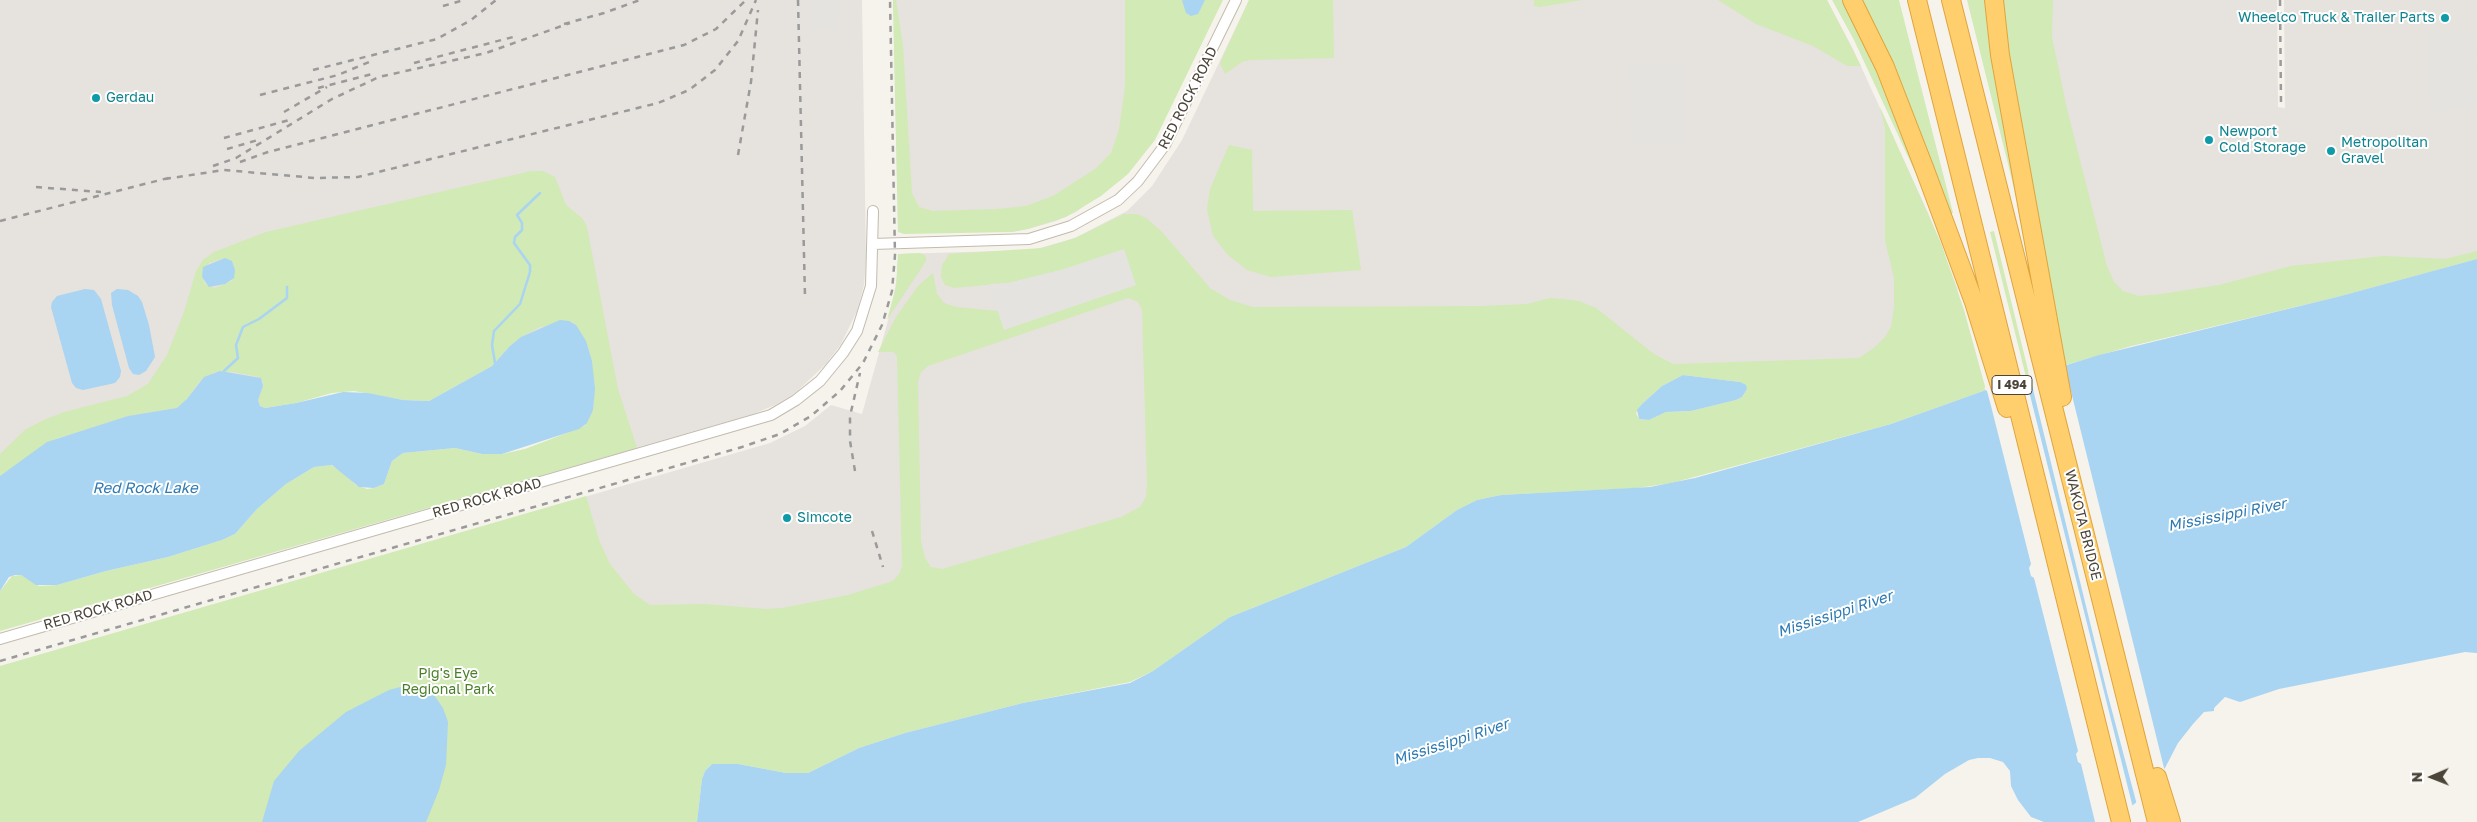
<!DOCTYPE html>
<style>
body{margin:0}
#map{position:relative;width:2477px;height:822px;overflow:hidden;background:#f6f3ec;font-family:"Golos Text",sans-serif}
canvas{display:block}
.north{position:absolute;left:2407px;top:752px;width:50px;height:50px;-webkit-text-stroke:4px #fff;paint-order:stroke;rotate:269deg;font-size:14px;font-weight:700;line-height:20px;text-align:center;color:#4b4439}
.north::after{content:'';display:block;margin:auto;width:18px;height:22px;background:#4b4439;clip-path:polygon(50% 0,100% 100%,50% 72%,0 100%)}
</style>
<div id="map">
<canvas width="2477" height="822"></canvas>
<div class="north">N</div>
</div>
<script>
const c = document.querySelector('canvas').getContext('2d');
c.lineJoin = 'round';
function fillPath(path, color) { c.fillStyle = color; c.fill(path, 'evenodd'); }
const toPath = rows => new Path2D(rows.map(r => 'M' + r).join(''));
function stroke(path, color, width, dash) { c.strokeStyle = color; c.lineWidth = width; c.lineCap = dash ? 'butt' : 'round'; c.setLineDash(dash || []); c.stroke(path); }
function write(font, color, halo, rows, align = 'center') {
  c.font = font + ' "Golos Text",sans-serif'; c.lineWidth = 4; c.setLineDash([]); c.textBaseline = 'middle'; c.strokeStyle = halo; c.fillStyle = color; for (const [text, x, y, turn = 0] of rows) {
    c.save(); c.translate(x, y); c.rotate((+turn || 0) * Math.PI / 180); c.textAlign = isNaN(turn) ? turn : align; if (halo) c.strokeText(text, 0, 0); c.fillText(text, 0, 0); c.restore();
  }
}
fillPath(toPath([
 [0,0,862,0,866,259,864,285,857,311,841,344,826,364,795,393,775,405,753,414,580,464,579,429,509,347,492,366,59,437,0,476],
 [893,0,1130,0,1123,178,1076,212,1056,221,1028,229,1012,232,898,232],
 [1249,0,1827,0,1853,49,1929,215,1958,290,1859,364,1661,368,589,680,581,498,770,443,805,426,831,405,862,414,892,306,897,277,898,254,1033,250,1075,238,1127,211,1152,186,1182,140],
 [2015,0,2277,0,2278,107,2285,108,2284,0,2477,0,2477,259,2341,296,2131,346,2065,365]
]), '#e6e2dd');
fillPath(toPath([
 [893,0,896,0,903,46,912,193,919,207,933,211,997,209,1026,206,1053,196,1095,169,1111,153,1119,129,1125,87,1125,0,1223,0,1155,140,1128,174,1101,196,1066,217,1028,229,1012,232,904,234,898,232],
 [1249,0,1333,0,1334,58,1250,60,1242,62,1225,74,1220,63],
 [1534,0,1582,0,1540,7,1534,6],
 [1718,0,1827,0,1861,66,1847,66,1813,46,1756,24],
 [1832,0,1844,0,1879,72,1929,202,1854,40],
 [1859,0,1899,0,1953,213,1948,215],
 [1967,0,1989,0,2020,215,2010,172],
 [2000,0,2053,0,2052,37,2067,109,2107,266,2114,282,2123,291,2139,296,2161,294,2219,285,2291,266,2383,256,2445,259,2477,251,2477,259,2341,296,2131,346,2065,365,2007,62],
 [1880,107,1941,243,1964,310,1986,390,1891,424,1672,483,1637,488,1501,495,1477,500,1457,510,1406,547,1230,617,1153,671,1130,682,1023,703,905,733,859,748,808,773,786,773,738,764,712,764,705,771,702,779,697,822,0,822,0,666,586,496,599,540,610,564,634,594,650,605,705,604,766,609,782,608,848,595,893,581,900,573,902,565,897,356,893,352,878,352,896,317,918,286,933,273,937,294,944,303,956,307,998,311,1004,329,1136,285,1061,270,1008,283,954,288,945,285,941,277,942,265,949,254,1042,248,1075,238,1124,214,1137,214,1146,218,1162,232,1210,288,1230,300,1253,307,1482,306,1527,304,1550,298,1562,299,1579,301,1596,308,1654,354,1673,364,1859,358,1875,347,1885,337,1891,327,1894,307,1894,278,1885,240,1885,128],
 [1128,298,1138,302,1142,310,1147,483,1146,497,1140,507,1121,517,942,569,931,567,925,558,921,541,918,382,921,372,928,366],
 [1683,375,1740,382,1747,389,1742,397,1736,400,1691,411,1666,412,1649,420,1639,419,1636,413,1642,404,1662,386],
 [1229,145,1252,150,1253,211,1352,210,1361,270,1271,277,1247,270,1228,255,1213,236,1207,209,1210,189],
 [531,171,543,171,555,177,566,205,583,219,587,227,618,389,637,448,0,631,0,591,12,576,21,575,39,586,57,585,106,571,168,557,222,540,235,534,257,509,286,484,314,467,331,465,341,471,356,485,367,489,374,488,384,484,392,461,403,453,455,448,482,454,502,454,525,449,585,426,593,410,594,400,592,361,586,341,573,322,540,327,521,337,509,347,492,366,429,401,403,400,354,391,332,393,296,403,265,408,260,406,258,400,263,386,263,382,259,377,233,372,215,372,200,381,187,399,177,408,128,416,53,440,0,476,0,454,26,429,46,419,64,412,127,396,148,384,167,355,184,312,196,271,203,260,214,252,266,232],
 [225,258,232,261,234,266,232,281,215,288,205,284,202,277,209,263],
 [1994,231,2028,370,2029,376,2026,377,1990,232],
 [920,253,926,256,926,261,887,320,896,287,898,254]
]), '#d2eab5');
fillPath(toPath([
 [812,0,838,0,839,28,812,29],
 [2429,33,2476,33,2477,108,2430,111],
 [1630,62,1684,62,1685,142,1631,143],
 [1124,249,1136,285,1004,330,989,284,1008,283,1061,270]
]), '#e5e3e0');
fillPath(toPath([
 [1182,0,1205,0,1198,14,1191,16,1186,13],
 [225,258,232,261,235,270,234,278,225,284,209,287,202,277,203,267],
 [2477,259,2477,653,2465,652,2279,689,2240,702,2225,697,2214,708,2214,711,2204,712,2193,724,2178,743,2165,768,2142,798,2111,822,2044,822,2031,817,2018,800,2011,786,2010,771,2003,762,1990,758,1978,758,1969,760,1945,774,1915,798,1858,822,697,822,702,779,705,771,712,764,738,764,786,773,808,773,859,748,905,733,1023,703,1130,683,1153,671,1230,617,1406,547,1457,510,1477,500,1501,495,1650,487,1695,478,1891,424,1986,390,2099,355,2341,296],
 [85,289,94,290,101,299,121,371,120,377,115,383,83,390,76,388,72,383,51,307,52,302,57,296],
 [117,289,128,290,138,296,142,302,149,325,155,357,146,371,139,375,133,374,129,368,112,305,111,293],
 [560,320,569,321,576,325,586,341,592,361,595,389,593,410,587,423,579,429,502,454,482,454,455,448,403,453,392,461,384,484,374,488,359,487,332,465,314,467,286,484,257,509,235,534,222,540,168,557,106,571,57,585,36,585,21,575,15,575,9,577,0,591,0,476,47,442,128,416,177,408,187,399,204,377,220,371,261,378,263,386,258,400,260,406,265,408,296,403,343,392,368,393,403,400,429,401,492,366,509,347,521,337],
 [1683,375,1740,382,1746,385,1747,389,1742,397,1736,400,1691,411,1666,412,1649,420,1639,419,1637,410,1642,404,1662,386],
 [408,685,421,686,434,695,443,708,448,722,446,765,439,790,426,822,262,822,274,781,299,751,346,712,389,690]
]), '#a9d4f2');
fillPath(toPath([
 [2064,363,2165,772,2144,800,2137,805,2107,692,2030,377,2028,374],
 [2025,375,2133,808,2115,822,2095,822,2081,764,2078,762,2076,754,2078,751,2034,578,2031,576,2029,568,2031,564,1991,406,1987,391,1984,388]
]), '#f6f3ec');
stroke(toPath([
 [495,363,492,345,494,331,520,304,530,272,530,265,514,243,515,237,522,230,522,223,517,215,540,193],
 [224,371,238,358,236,345,243,327,259,319,287,298,287,287]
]), '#a9d4f2', 2.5);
const street = toPath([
 [873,244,1029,239,1071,226,1118,200,1138,181,1165,145,1236,0],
 [0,639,771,415,796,400,820,381,843,353,857,331,871,286,873,211]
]);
const highway = toPath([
 [1852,0,1885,67,1925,170,1974,302,2007,408],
 [1917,0,2121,822],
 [1951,0,2157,822],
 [1994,0,2000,55,2062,397],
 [2157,777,2171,822]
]);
stroke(street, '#c2bbae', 12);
stroke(highway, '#e0a43c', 20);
stroke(street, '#fff', 10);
stroke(highway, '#ffcf6e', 18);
stroke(toPath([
 [798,0,805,297],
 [2280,0,2281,103],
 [443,6,464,0],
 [564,24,604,13,640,0],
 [414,63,513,37],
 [313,70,437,39,471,20,496,0],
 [318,88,376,73],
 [260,95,338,75,369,62],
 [284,112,327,87],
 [224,138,293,119],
 [227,149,258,140],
 [738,155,751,82,758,10],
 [240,162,268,152,684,45,716,29,746,0],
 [213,166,236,158,332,99,379,77,486,53,570,23],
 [165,179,224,170,315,178,358,177,658,103,689,90,715,70,738,41,756,0],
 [36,187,101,192],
 [0,221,172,177],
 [855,471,850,441,850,416,860,373],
 [872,531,883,567],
 [0,661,742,447,780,434,811,416,840,391,863,363,882,325,892,291,895,255,890,0]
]), '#9a9a9a', 2.5, [6, 6]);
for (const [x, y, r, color] of [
 [2445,18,5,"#0f9aa8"],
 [96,98,5,"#0f9aa8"],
 [2209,140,5,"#0f9aa8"],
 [2331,151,5,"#0f9aa8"],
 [787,518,5,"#0f9aa8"]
]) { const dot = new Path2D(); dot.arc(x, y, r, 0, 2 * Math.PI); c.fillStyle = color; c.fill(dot); stroke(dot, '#fff', 2); }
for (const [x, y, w] of [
 [2012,385,40]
]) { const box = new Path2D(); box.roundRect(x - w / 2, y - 9.5, w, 19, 4); c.fillStyle = '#fff'; c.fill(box); stroke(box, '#4b4439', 1); }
write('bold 12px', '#4b4439', null, [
 ["I 494",2012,385]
]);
write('14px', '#0d838f', '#fff', [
 ["Wheelco Truck & Trailer Parts",2435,18,"right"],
 ["Gerdau",106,98],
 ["Newport",2219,132],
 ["Cold Storage",2219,148],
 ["Metropolitan",2341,143],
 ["Gravel",2341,159],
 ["Simcote",797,518]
], 'left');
write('14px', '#4b4439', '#fff', [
 ["RED ROCK ROAD",1188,98,-63],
 ["RED ROCK ROAD",487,498,-16],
 ["WAKOTA BRIDGE",2083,525,76],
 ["RED ROCK ROAD",98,610,-16]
]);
write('14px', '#4a7f2a', '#fff', [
 ["Pig's Eye",448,674],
 ["Regional Park",448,690]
]);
write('italic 15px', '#2e7ab2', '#fff', [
 ["Red Rock Lake",145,488],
 ["Mississippi River",2227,515,-11],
 ["Mississippi River",1835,614,-18],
 ["Mississippi River",1451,742,-18]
]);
</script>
